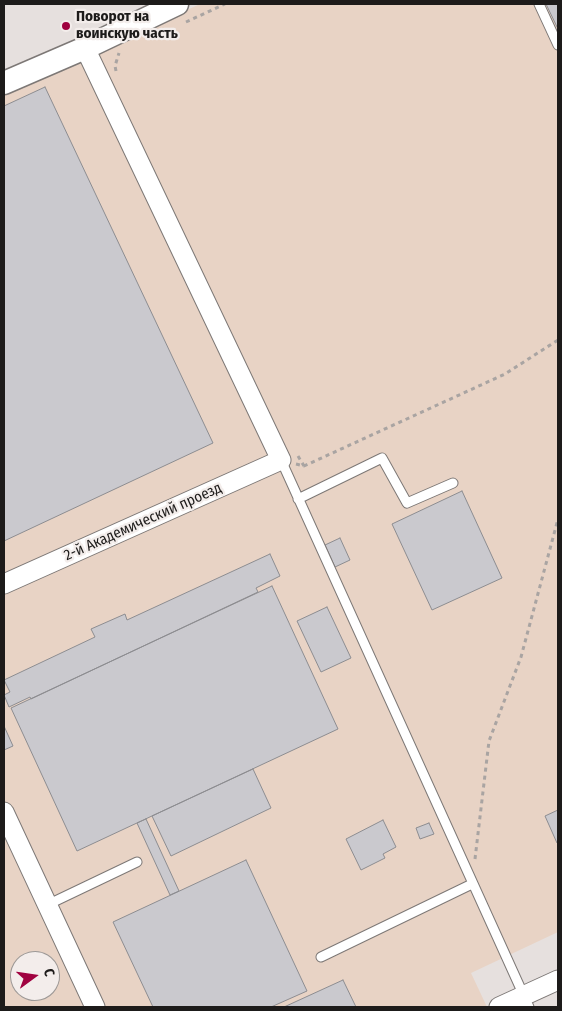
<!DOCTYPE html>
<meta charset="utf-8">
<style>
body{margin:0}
#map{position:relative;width:562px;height:1011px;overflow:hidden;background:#e6e0de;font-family:"Fira Sans Condensed",sans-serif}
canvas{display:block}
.frame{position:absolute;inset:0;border:5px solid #1d1b1a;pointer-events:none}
.north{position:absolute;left:10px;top:951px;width:50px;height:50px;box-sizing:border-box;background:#f3edeb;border:1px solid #9d9997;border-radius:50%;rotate:76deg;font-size:14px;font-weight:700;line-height:20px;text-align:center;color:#1d1b1a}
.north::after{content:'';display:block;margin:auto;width:18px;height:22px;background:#a00240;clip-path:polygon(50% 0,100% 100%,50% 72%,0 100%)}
</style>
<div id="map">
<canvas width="562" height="1011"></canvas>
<div class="frame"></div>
<div class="north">С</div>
</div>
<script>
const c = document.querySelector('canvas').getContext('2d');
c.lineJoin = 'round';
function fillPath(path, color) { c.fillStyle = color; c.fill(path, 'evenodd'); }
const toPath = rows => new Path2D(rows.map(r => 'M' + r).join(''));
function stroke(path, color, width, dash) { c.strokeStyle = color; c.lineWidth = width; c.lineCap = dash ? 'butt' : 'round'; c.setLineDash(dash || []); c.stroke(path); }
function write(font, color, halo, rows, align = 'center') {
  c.font = font + ' "Fira Sans Condensed",sans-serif'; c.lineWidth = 4.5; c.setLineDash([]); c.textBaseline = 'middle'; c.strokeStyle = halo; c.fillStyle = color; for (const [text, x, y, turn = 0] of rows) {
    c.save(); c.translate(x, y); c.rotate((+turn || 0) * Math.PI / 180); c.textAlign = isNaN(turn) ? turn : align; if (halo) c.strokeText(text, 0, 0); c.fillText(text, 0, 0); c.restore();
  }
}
fillPath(toPath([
 [200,4,558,4,558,932,471,973,487,1007,4,1007,4,94],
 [20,961,50,961,50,991,20,991]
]), '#e8d3c5');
const building = toPath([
 [546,4,558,4,558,29,546,4],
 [45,87,213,443,4,541,4,106,45,87],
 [462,491,502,578,432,610,392,524,462,491],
 [340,538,350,560,335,567,325,545,340,538],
 [270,554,280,576,256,588,258,592,31,699,30,697,9,707,4,695,10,692,4,680,95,637,91,629,125,614,127,620,270,554],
 [272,586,338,729,77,851,11,708,272,586],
 [327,607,351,658,321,672,297,621,327,607],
 [4,726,13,746,4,750,4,726],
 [253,769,271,808,171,856,152,816,253,769],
 [558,810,558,842,557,843,545,816,558,810],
 [146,819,179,891,170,895,137,823,146,819],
 [383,820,396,847,383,854,385,858,361,870,346,839,383,820],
 [429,823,434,834,420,839,416,828,429,823],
 [246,860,307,991,271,1007,153,1007,113,922,246,860],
 [343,980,356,1007,284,1007,343,980]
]);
fillPath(building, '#cac9ce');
stroke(building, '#8d8d91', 1);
const service = toPath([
 [539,4,558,45],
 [281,460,529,1007],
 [298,499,382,458,407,503,453,483],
 [47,905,137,862],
 [321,957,472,884]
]);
const minor = toPath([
 [4,584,281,460,85,48],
 [4,812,95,1007],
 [499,1007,558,980]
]);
const tertiary = toPath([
 [4,83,85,48,177,4]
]);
stroke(service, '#7d7876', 11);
stroke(minor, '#7d7876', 21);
stroke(tertiary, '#7d7876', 25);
stroke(toPath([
 [186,22,225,4],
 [116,71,115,66,119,53],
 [298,456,304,466],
 [296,464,304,466,505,374,558,340],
 [475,859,489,741,521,657,558,519]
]), '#a9a4a2', 3, [4, 4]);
stroke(service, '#fff', 9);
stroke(minor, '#fff', 19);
stroke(tertiary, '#fff', 22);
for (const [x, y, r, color] of [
 [66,26,5,"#a00240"]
]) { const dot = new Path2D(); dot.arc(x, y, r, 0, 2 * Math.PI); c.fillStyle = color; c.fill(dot); stroke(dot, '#f3edeb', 2); }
write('bold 15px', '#1d1b1a', '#f3edeb', [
 ["Поворот на",76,17],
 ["воинскую часть",76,34]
], 'left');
write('15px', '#1d1b1a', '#f3edeb', [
 ["2-й Академический проезд",143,522,-24]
]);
</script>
